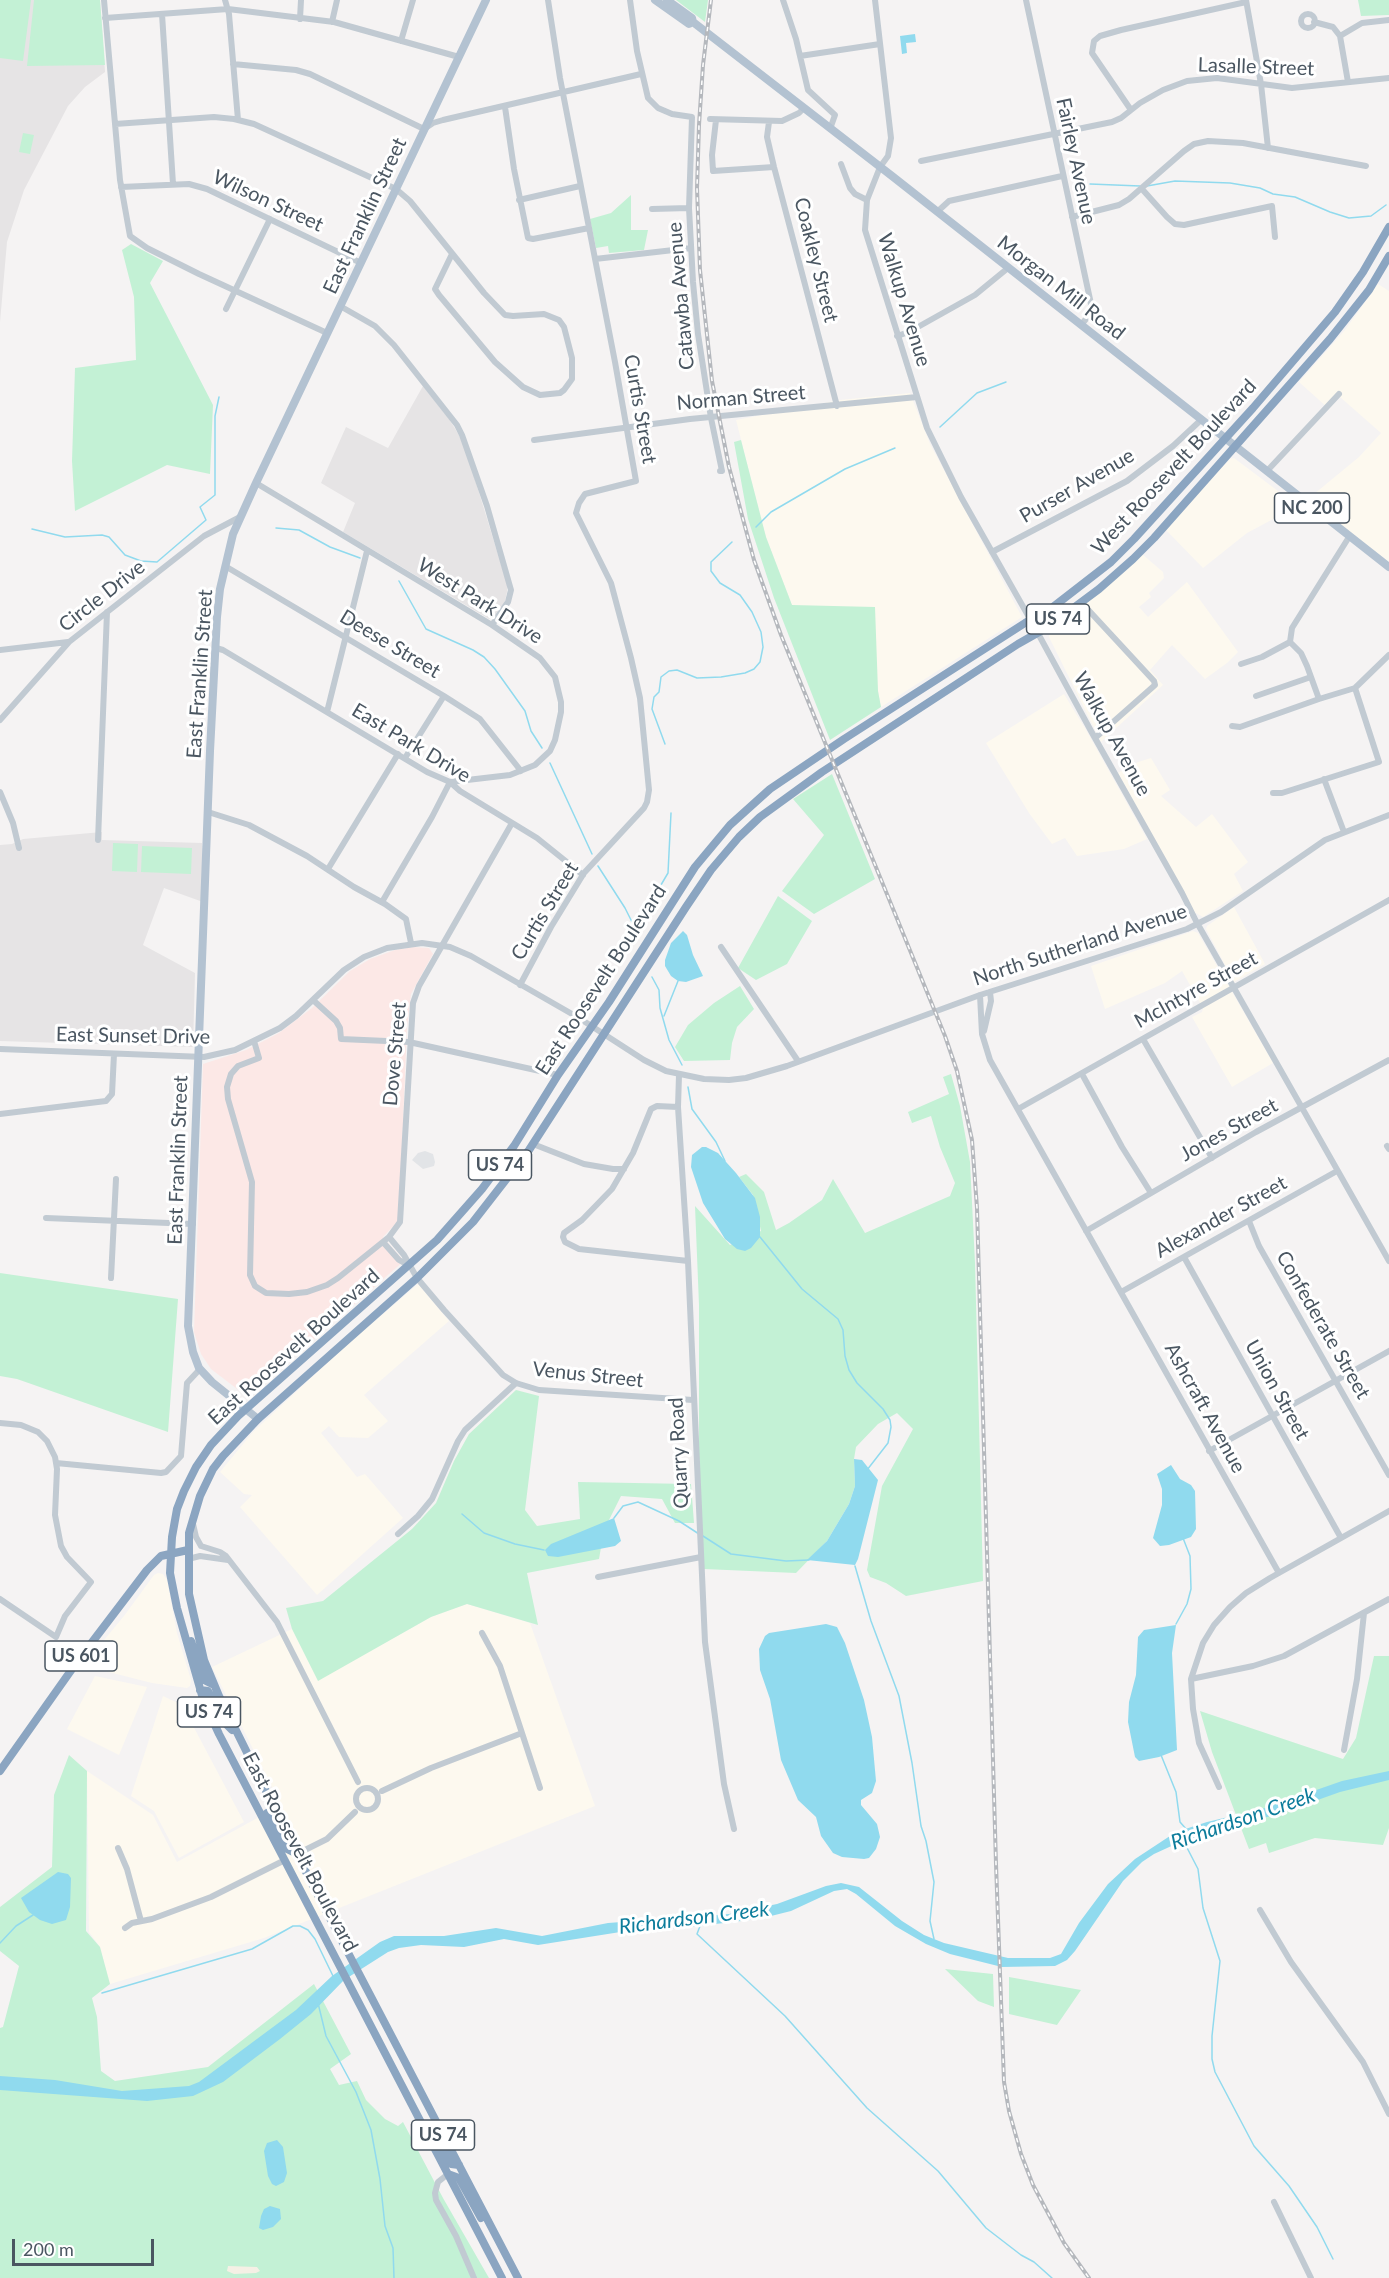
<!DOCTYPE html>
<style>
body{margin:0}
#map{position:relative;width:1389px;height:2278px;overflow:hidden;background:#f5f3f3;font-family:Lato,sans-serif}
canvas{display:block}
.scale{position:absolute;left:12px;top:2239px;width:142px;height:27px;box-sizing:border-box;border:3px solid #4a5661;border-top:0;padding-left:8px;font-size:18px;line-height:21px;white-space:nowrap;color:#4a5661;-webkit-text-stroke:4px #fff;paint-order:stroke}
</style>
<div id="map">
<canvas width="1389" height="2278"></canvas>
<div class="scale">200 m</div>
</div>
<script>
const c = document.querySelector('canvas').getContext('2d');
c.lineJoin = 'round';
function fillPath(path, color) { c.fillStyle = color; c.fill(path, 'evenodd'); }
const toPath = rows => new Path2D(rows.map(r => 'M' + r).join(''));
function stroke(path, color, width, dash) { c.strokeStyle = color; c.lineWidth = width; c.lineCap = dash ? 'butt' : 'round'; c.setLineDash(dash || []); c.stroke(path); }
function write(font, color, halo, rows, align = 'center') {
  c.font = font + ' Lato,sans-serif'; c.lineWidth = 6; c.setLineDash([]); c.textBaseline = 'middle'; c.strokeStyle = halo; c.fillStyle = color; for (const [text, x, y, turn = 0] of rows) {
    c.save(); c.translate(x, y); c.rotate((+turn || 0) * Math.PI / 180); c.textAlign = isNaN(turn) ? turn : align; if (halo) c.strokeText(text, 0, 0); c.fillText(text, 0, 0); c.restore();
  }
}
fillPath(toPath([
 [1378,284,1389,291,1389,562,1308,499,1359,457,1381,433,1340,397,1328,408,1299,382,1345,330],
 [910,393,930,444,1022,617,881,707,878,691,792,605,766,537,736,420,840,400],
 [1234,458,1286,497,1292,504,1292,509,1247,533,1203,568,1166,530,1209,481,1230,459],
 [1142,554,1163,572,1164,578,1149,593,1151,597,1139,607,1148,617,1187,582,1238,652,1227,663,1205,679,1172,645,1150,670,1163,685,1101,742,1049,637,1050,629],
 [1064,694,1086,730,1147,839,1124,849,1077,856,1065,838,1052,844,1029,813,986,743],
 [1151,758,1170,790,1161,796,1196,827,1212,814,1248,862,1234,874,1243,891,1203,917,1194,912,1118,773,1138,762],
 [1234,907,1265,964,1234,982,1206,929,1207,926],
 [1193,931,1198,933,1273,1063,1232,1087,1192,1017,1202,1012,1203,1008,1182,971,1165,983,1105,1009,1091,966],
 [418,1284,449,1321,364,1395,388,1421,368,1438,339,1437,329,1426,321,1433,357,1477,365,1474,403,1518,317,1595,240,1507,252,1495,244,1494,220,1472,253,1432,340,1351],
 [158,1573,163,1574,167,1580,177,1633,191,1680,190,1686,187,1688,152,1683,97,1669,85,1663,124,1616,154,1575],
 [467,1604,530,1623,595,1806,264,1938,110,1984,100,1947,89,1932,87,1771,153,1815,177,1862,281,1805,212,1667,292,1629,318,1680,431,1617],
 [95,1676,147,1687,119,1755,67,1729],
 [163,1696,182,1705,244,1822,179,1858,154,1811,131,1796]
]), '#fdf9ef');
fillPath(toPath([
 [0,0,100,0,105,72,85,87,68,106,24,190,7,242,0,322],
 [423,386,449,419,459,435,470,463,507,584,507,592,504,605,495,617,489,619,343,532,355,503,321,483,346,427,388,448],
 [102,832,102,840,202,843,203,902,164,888,143,945,195,973,193,1047,0,1041,0,845,12,844,23,839]
]), '#e6e4e5');
fillPath(toPath([
 [413,947,429,948,433,954,411,994,407,1027,399,1220,383,1237,404,1261,251,1394,245,1395,211,1369,201,1354,194,1332,203,1064,246,1050,279,1033,312,1008,350,971,370,959,395,950]
]), '#fce8e6');
fillPath(toPath([
 [425,1151,433,1154,435,1162,434,1166,423,1169,412,1160,418,1153]
]), '#e2e4e7');
fillPath(toPath([
 [0,0,31,0,23,61,0,58],
 [34,0,100,0,105,65,27,66],
 [676,0,708,0,705,22],
 [1358,0,1389,0,1389,15,1361,16],
 [23,133,34,135,30,154,19,152],
 [631,195,631,230,648,230,644,250,609,253,608,246,596,248,590,219,611,213],
 [131,244,163,261,150,283,213,405,210,474,167,465,75,511,72,461,75,368,136,360,134,297,122,250],
 [741,440,766,537,792,605,875,607,878,691,881,707,830,740,774,598,748,519,734,442],
 [832,774,875,879,814,914,782,891,824,835,793,799],
 [113,843,138,844,137,872,112,871],
 [142,846,192,848,191,874,141,872],
 [778,896,812,921,787,964,756,980,738,968],
 [740,986,754,1009,737,1027,732,1043,730,1060,684,1061,675,1047,688,1025,714,1003],
 [951,1074,960,1106,970,1162,975,1263,983,1581,906,1596,886,1583,870,1577,867,1570,882,1486,913,1429,897,1413,878,1424,856,1447,854,1459,855,1486,849,1504,827,1541,796,1573,704,1569,699,1457,699,1305,695,1206,730,1245,761,1231,753,1195,739,1177,746,1174,764,1192,776,1230,789,1223,822,1200,833,1179,865,1233,950,1196,955,1183,940,1147,931,1116,912,1123,908,1112,949,1094,943,1077],
 [0,1273,178,1299,168,1432,17,1379,0,1376],
 [516,1390,539,1396,525,1510,537,1526,580,1519,578,1482,691,1484,694,1523,675,1523,662,1499,621,1496,604,1530,599,1559,527,1573,538,1625,467,1604,431,1617,318,1681,292,1629,286,1608,323,1601,412,1529,436,1503,454,1461,469,1434],
 [1374,1656,1389,1656,1389,1828,1383,1845,1315,1838,1269,1853,1266,1843,1249,1849,1212,1752,1200,1711,1343,1759,1356,1738],
 [69,1755,87,1771,86,1931,100,1947,110,1984,92,1998,97,2017,101,2071,115,2081,208,2067,314,1984,351,2054,330,2069,339,2085,357,2081,366,2100,385,2119,398,2126,403,2122,443,2198,489,2278,0,2278,0,2028,3,2027,19,1966,0,1951,0,1907,52,1867,54,1795],
 [945,1969,993,1974,994,2007,978,2001],
 [1009,1977,1081,1990,1057,2025,1009,2014]
]), '#c3f1d5');
fillPath(toPath([
 [228,2266,257,2267,260,2271,256,2273,234,2274,227,2271]
]), '#f5f0e5');
fillPath(toPath([
 [915,34,916,42,906,43,907,53,902,54,900,36],
 [683,931,687,935,693,955,703,976,686,982,678,981,671,976,665,966,665,960,671,943],
 [702,1147,706,1147,718,1153,736,1173,755,1198,760,1217,760,1237,751,1248,745,1251,737,1249,725,1239,703,1203,691,1167,692,1155],
 [854,1459,862,1460,878,1480,858,1559,855,1565,807,1560,827,1541,849,1504,855,1486],
 [1171,1465,1180,1479,1191,1485,1195,1491,1196,1529,1191,1537,1169,1545,1160,1546,1153,1538,1162,1505,1162,1489,1157,1474],
 [614,1518,621,1541,615,1546,558,1557,548,1556,545,1550,551,1544],
 [826,1624,837,1627,845,1643,864,1700,872,1737,876,1781,872,1793,861,1800,861,1805,877,1824,880,1837,876,1849,869,1858,864,1859,842,1857,833,1853,821,1836,816,1817,798,1800,781,1760,770,1699,760,1670,759,1649,765,1636,769,1633],
 [1176,1625,1172,1653,1177,1750,1159,1757,1139,1761,1135,1757,1128,1722,1129,1702,1136,1675,1138,1637,1144,1630],
 [1389,1771,1389,1780,1340,1792,1284,1812,1178,1843,1154,1854,1142,1862,1123,1881,1075,1951,1067,1960,1055,1966,1002,1967,950,1954,926,1944,895,1926,856,1894,847,1889,834,1891,791,1911,759,1919,680,1928,633,1930,538,1945,504,1939,464,1947,421,1945,399,1948,388,1952,344,1980,311,2014,280,2039,223,2082,193,2096,147,2101,0,2090,0,2076,55,2080,122,2091,189,2086,199,2082,296,2010,332,1976,380,1942,394,1936,444,1936,496,1928,542,1936,608,1923,729,1914,777,1904,826,1886,841,1883,859,1887,902,1921,924,1935,944,1943,1008,1958,1050,1958,1061,1954,1079,1923,1108,1884,1135,1859,1176,1832,1207,1822,1262,1809,1342,1781],
 [58,1872,68,1874,71,1878,70,1907,66,1920,52,1924,40,1920,29,1912,21,1898],
 [277,2140,283,2147,287,2173,284,2182,276,2186,272,2184,268,2176,264,2151,267,2143],
 [270,2206,280,2209,281,2219,273,2227,263,2230,259,2228,261,2216,264,2209]
]), '#90daee');
stroke(toPath([
 [1090,184,1140,186],
 [1147,186,1175,181,1230,183,1260,188,1273,194,1295,197,1330,212,1349,218,1371,216,1386,205],
 [940,427,977,393,1006,382],
 [756,527,771,512,845,469,895,448],
 [276,528,299,530,330,547,360,558],
 [32,529,65,537,102,535,109,537,125,555,141,561,157,562,206,520,200,507,215,495,215,416,219,397],
 [399,581,426,629,473,650,484,657,495,669,525,711,531,731,542,748],
 [665,744,652,709,654,697,659,692,661,677,669,671,677,670,697,678,721,677,745,673,754,669,760,662,763,647,761,632,752,612,740,595,720,583,711,571,711,562,732,542],
 [550,763,592,854],
 [598,866,625,908,635,928],
 [631,947,635,929,668,873,671,813],
 [652,977,659,990,660,1008,669,1040,682,1065],
 [664,1016,678,981],
 [688,1087,692,1109,716,1142,725,1161],
 [760,1237,802,1289,838,1319,843,1330,845,1356,849,1370,857,1383,883,1409,890,1420,891,1427,888,1443,867,1470],
 [462,1514,484,1533,515,1544,544,1550],
 [614,1518,623,1506,638,1502,679,1521,699,1534],
 [703,1536,731,1554,786,1561,809,1560],
 [855,1566,871,1621,899,1696,912,1763,921,1826,926,1841,934,1882,930,1921,934,1939],
 [1176,1624,1187,1604,1191,1589,1190,1556,1183,1538],
 [1161,1755,1176,1792,1180,1822,1187,1830],
 [1183,1840,1198,1869,1203,1908,1220,1961,1212,2036,1212,2059,1215,2072,1254,2146,1289,2186,1317,2227,1333,2259],
 [700,1926,697,1934,785,2016,867,2108,938,2171,986,2228,1021,2255,1034,2262,1052,2278],
 [0,1943,16,1926,33,1915],
 [102,1993,252,1949,293,1926,300,1926,308,1930,315,1939,333,1976],
 [318,2003,326,2036,356,2092,371,2130,380,2179,385,2226,393,2248,394,2278]
]), '#90daee', 1.5);
stroke(toPath([
 [104,0,120,180,130,236,147,248,199,274,327,333],
 [225,0,229,14,238,120],
 [630,0,637,51,648,98,658,108,672,114,692,117,689,208,693,282,698,334,711,418,722,471,720,471],
 [783,0,796,39,808,90,835,115,830,129],
 [875,0,891,138,888,156,880,167,867,200,865,230,927,428,961,497,1034,626,1091,731,1182,893,1196,921,1389,1261],
 [1026,0,1091,304,1090,314,1081,325],
 [1246,0,1261,84,1268,148],
 [162,14,173,184],
 '1301 21a7 7 0 1 1 14 0a7 7 0 1 1-14 0Z',
 [105,18,228,9,334,22,459,57],
 [300,19,301,0],
 [332,22,337,0],
 [1314,22,1333,27,1340,36,1348,82],
 [1340,36,1362,23,1389,20],
 [401,41,413,0],
 [800,56,880,44],
 [233,64,296,70,310,74,424,129,433,123,443,120,641,74],
 [505,107,514,169,528,238,533,239,589,228],
 [1131,110,1092,53,1094,41,1100,36,1121,30,1246,2],
 [710,119,782,121,799,113,804,108],
 [716,120,712,155,713,171,774,167],
 [769,122,767,137,774,167,837,406],
 [115,124,214,117,234,119,254,124,396,189,410,201,484,293,505,315,513,316,544,314,559,320,564,327,572,358,572,379,564,390,560,393,540,395,523,387,495,362,439,295,435,289,452,254],
 [921,161,1112,122,1121,118,1140,103,1163,90,1187,81,1217,78,1292,88,1389,78],
 [841,164,850,188,855,194,867,200],
 [121,187,189,184,207,189,361,263],
 [1142,189,1167,217,1175,224,1184,225,1272,206,1275,237],
 [519,200,580,186],
 [652,209,689,208],
 [937,212,949,201,1062,176],
 [1072,217,1119,205,1129,199,1184,151,1194,144,1208,141,1243,143,1366,166],
 [595,259,691,248],
 [340,306,375,326,394,345,457,425,462,435,487,506,511,590,508,602,492,625],
 [226,309,270,219],
 [897,336,909,332,975,295,1008,268],
 [534,440,690,419,917,397],
 [1267,471,1339,394],
 [256,483,492,625,540,658,555,677,561,702,561,712,555,740,550,751,535,765,510,775,450,782,432,817,382,902],
 [992,552,1127,481,1173,446,1202,419],
 [225,566,444,696,480,719,521,771],
 [1081,602,1154,681,1155,685,1095,738],
 [1290,642,1292,628,1349,537],
 [1290,642,1301,653,1307,666,1319,699],
 [216,648,223,650,427,772,450,782,460,791,537,838,583,875],
 [0,650,68,642],
 [1241,664,1262,657,1290,642],
 [1256,696,1311,677],
 [327,712,367,551],
 [0,720,69,642,204,536,240,517],
 [1232,726,1240,727,1319,699,1355,688,1389,655],
 [405,758,444,696],
 [1324,779,1344,832],
 [0,792,13,823,19,848],
 [1273,793,1282,793,1379,762,1355,688],
 [208,812,249,825,307,856,354,887,385,904,406,919,411,943],
 [98,840,107,612],
 [328,869,398,754],
 [721,947,798,1061],
 [520,985,551,927,584,873,644,808,647,802,649,790,640,698,631,658,611,583,576,513,579,503,585,494,636,481,615,362,560,78,548,0],
 [980,995,982,1034,990,1060,1279,1573],
 [313,1000,336,1021,340,1028,341,1039,409,1042,558,1075],
 [984,1031,991,1001,990,992],
 [1143,1039,1212,1158],
 [254,1041,259,1058,238,1066,231,1074,227,1087,228,1099,252,1182,250,1275,255,1286,266,1293,289,1294,307,1292,327,1285,338,1278,389,1237,400,1222,413,1003,419,986,512,823],
 [0,1049,204,1057,235,1050,280,1028,296,1016,344,970,364,957,387,948,422,943,450,947,471,956,579,1018,644,1060,666,1071,704,1079,729,1080,746,1078,787,1066,980,995,1187,929,1221,912,1325,840,1389,815],
 [1082,1074,1122,1147,1151,1193],
 [679,1075,678,1107,688,1261,705,1642,724,1784,734,1829],
 [678,1107,657,1106,651,1109,633,1153,612,1189,582,1220,564,1233,563,1237,565,1242,579,1249,688,1261],
 [1018,1109,1389,900],
 [0,1114,106,1101,112,1094,114,1054],
 [533,1144,584,1164,613,1169,624,1169],
 [1387,1146,1389,1149],
 [46,1218,193,1224],
 [1249,1221,1259,1246,1389,1475],
 [1086,1231,1256,1132,1389,1060],
 [389,1237,404,1255,417,1278,444,1310,503,1375,516,1383,539,1390,693,1400],
 [383,1242,399,1260,408,1265],
 [1184,1257,1341,1538],
 [111,1278,116,1179],
 [1121,1292,1337,1171],
 [0,1423,21,1425,38,1432,47,1441,55,1457,57,1469,55,1515,61,1546,67,1557,91,1582,65,1616,56,1637,0,1599],
 [1209,1451,1389,1351],
 [56,1463,161,1473,166,1472,181,1456,187,1383,200,1369],
 [193,1524,196,1537,201,1546,220,1552,226,1556,277,1622,358,1782],
 [398,1534,418,1516,432,1499,458,1441,465,1430,516,1383],
 [188,1559,200,1556,228,1560],
 [598,1577,701,1557],
 [482,1633,500,1666,540,1788],
 [1191,1679,1253,1666,1284,1656,1389,1599],
 [1344,1750,1357,1679,1364,1613],
 [1219,1787,1199,1743,1193,1709,1191,1679,1203,1643,1214,1625,1230,1607,1246,1593,1270,1578,1389,1511],
 '356 1799a11 11 0 1 1 22 0a11 11 0 1 1-22 0Z',
 [382,1791,431,1768,522,1733],
 [118,1848,127,1869,141,1921],
 [297,1854,327,1839,355,1812],
 [1260,1910,1291,1962,1363,2062,1389,2114],
 [125,1928,132,1923,152,1919,211,1897,285,1860],
 [448,2174,438,2182,435,2193,436,2200,456,2236,474,2278],
 [1274,2202,1311,2278]
]), '#c1cad2', 6);
stroke(toPath([
 [655,0,689,24,693,22],
 [667,0,692,18,693,22,892,176,1389,567],
 [258,1419,212,1382,199,1368,193,1352,188,1326,210,751,217,617,220,589,233,534,256,483,486,0]
]), '#b3c2d1', 8);
stroke(toPath([
 [191,1641,204,1680,214,1685],
 [200,1690,208,1691,224,1722,232,1730],
 [0,1771,77,1662,147,1570,161,1556,188,1550],
 [267,1813,287,1849,297,1854],
 [439,2144,451,2164,459,2165],
 [448,2174,459,2178,481,2218],
 [502,2278,219,1734,203,1699,177,1608,170,1573,172,1537,177,1509,184,1491,196,1467,211,1445,238,1416,437,1240,482,1189,514,1146,558,1075,609,1002,695,867,730,825,770,789,844,739,1025,623,1053,607,1111,562,1134,539,1253,408,1335,312,1363,272,1389,227],
 [518,2278,309,1878,219,1696,204,1660,189,1594,189,1533,200,1496,213,1469,223,1456,258,1419,417,1278,473,1222,529,1150,686,907,711,870,739,837,760,817,822,772,1018,644,1048,627,1099,589,1133,559,1154,538,1330,339,1369,290,1389,256]
]), '#8ba5c1', 8);
const rail = toPath([
 [711,0,703,65,699,125,697,188,700,270,712,381,729,467,754,560,781,635,945,1036,957,1071,972,1140,977,1208,996,1864,1004,2082,1009,2111,1021,2154,1033,2185,1064,2243,1089,2278]
]);
stroke(rail, '#b5b8bd', 4);
stroke(rail, '#fff', 1.5, [4.5]);
for (const [x, y, w] of [
 [1312,508,75],
 [1058,619,63],
 [500,1165,63],
 [81,1656,72],
 [209,1712,63],
 [443,2135,63]
]) { const box = new Path2D(); box.roundRect(x - w / 2, y - 15, w, 30, 4.5); c.fillStyle = '#fff'; c.fill(box); stroke(box, '#4a5661', 1.5); }
write('bold 18px', '#4a5661', null, [
 ["NC 200",1312,508],
 ["US 74",1058,619],
 ["US 74",500,1165],
 ["US 601",81,1656],
 ["US 74",209,1712],
 ["US 74",443,2135]
]);
write('20px', '#4a5661', '#fff', [
 ["Lasalle Street",1256,67,2],
 ["Fairley Avenue",1076,161,78],
 ["Wilson Street",268,201,25],
 ["East Franklin Street",365,216,-65],
 ["Coakley Street",816,260,76],
 ["Morgan Mill Road",1061,288,38],
 ["Catawba Avenue",681,296,-95],
 ["Walkup Avenue",904,300,73],
 ["Norman Street",741,398,-5],
 ["Curtis Street",640,409,80],
 ["West Roosevelt Boulevard",1174,467,-47],
 ["Purser Avenue",1077,486,-30],
 ["Circle Drive",102,596,-38],
 ["West Park Drive",480,601,32],
 ["Deese Street",390,644,31],
 ["East Franklin Street",200,674,-86],
 ["Walkup Avenue",1112,734,61],
 ["East Park Drive",411,743,31],
 ["Curtis Street",545,911,-59],
 ["North Sutherland Avenue",1080,945,-18],
 ["East Roosevelt Boulevard",601,980,-57],
 ["McIntyre Street",1196,990,-29],
 ["East Sunset Drive",133,1036,1],
 ["Dove Street",395,1054,-85],
 ["Jones Street",1229,1130,-29],
 ["East Franklin Street",178,1160,-88],
 ["Alexander Street",1221,1217,-29],
 ["Confederate Street",1323,1325,60],
 ["East Roosevelt Boulevard",294,1347,-42],
 ["Venus Street",588,1375,6],
 ["Union Street",1277,1390,61],
 ["Ashcraft Avenue",1205,1408,61],
 ["Quarry Road",679,1453,-93],
 ["East Roosevelt Boulevard",300,1852,62]
]);
write('italic 21px', '#0c7c9b', '#fff', [
 ["Richardson Creek",1243,1819,-19],
 ["Richardson Creek",694,1918,-7]
]);
</script>
